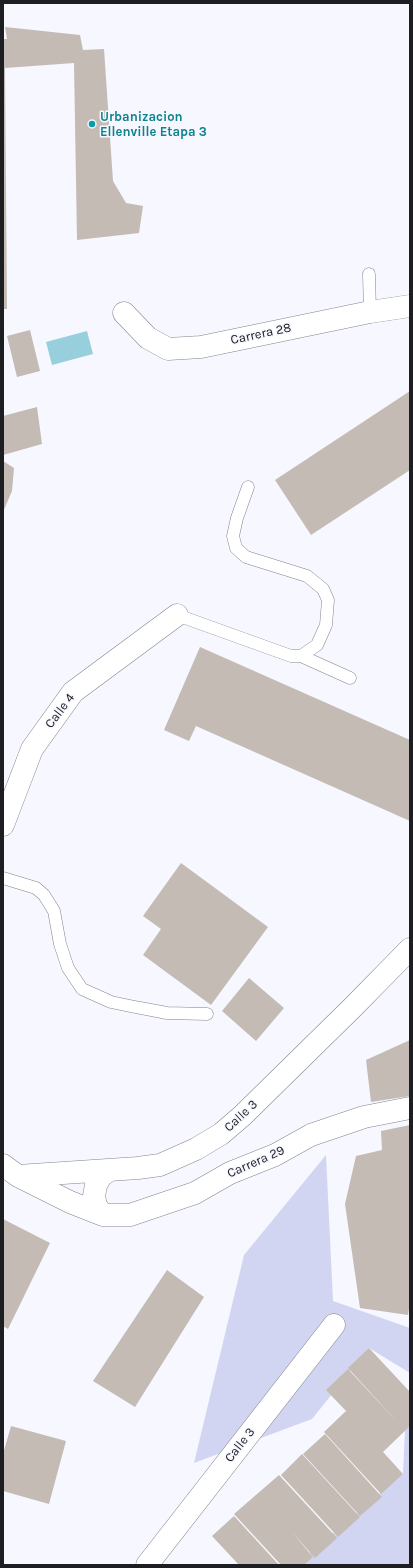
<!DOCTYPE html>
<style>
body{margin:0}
#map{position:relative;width:413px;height:1568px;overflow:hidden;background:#f6f7ff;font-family:Karla,sans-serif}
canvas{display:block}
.frame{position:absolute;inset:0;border:4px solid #1d1e21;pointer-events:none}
</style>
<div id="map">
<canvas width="413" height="1568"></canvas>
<div class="frame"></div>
</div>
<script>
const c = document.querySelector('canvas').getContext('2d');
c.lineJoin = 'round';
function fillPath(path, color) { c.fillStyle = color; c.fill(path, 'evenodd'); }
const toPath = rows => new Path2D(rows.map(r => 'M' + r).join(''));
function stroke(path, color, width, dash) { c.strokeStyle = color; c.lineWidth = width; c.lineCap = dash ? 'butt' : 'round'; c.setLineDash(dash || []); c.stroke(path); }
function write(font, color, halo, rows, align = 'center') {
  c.font = font + ' Karla,sans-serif'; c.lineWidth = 3; c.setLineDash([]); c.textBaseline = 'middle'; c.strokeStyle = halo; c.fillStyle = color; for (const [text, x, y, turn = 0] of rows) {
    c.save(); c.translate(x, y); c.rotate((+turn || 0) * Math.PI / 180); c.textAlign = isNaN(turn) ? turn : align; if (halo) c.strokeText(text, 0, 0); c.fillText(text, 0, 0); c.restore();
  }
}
fillPath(toPath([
 [326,1155,333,1301,410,1328,410,1373,369,1348,312,1419,194,1463,244,1255],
 [410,1425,410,1565,295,1565,403,1474,405,1431]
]), '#d1d5f1');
fillPath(toPath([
 [87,331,93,354,52,365,46,342]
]), '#97cfdc');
fillPath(toPath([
 [5,27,80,35,83,50,104,49,113,181,126,203,143,206,139,233,77,240,74,63,5,68,7,309,3,309,3,39,7,39],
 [30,330,40,371,17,377,7,336],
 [410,391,410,470,311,535,275,480],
 [37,407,42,444,3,455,3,416],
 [3,461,14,468,12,491,3,512],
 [200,647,410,740,410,821,196,726,189,741,164,730],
 [181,863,268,927,211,1005,143,955,161,929,143,916],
 [249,978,284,1008,256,1041,222,1011],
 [410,1040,410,1096,371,1102,366,1060],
 [410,1125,410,1302,408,1315,360,1308,345,1204,356,1156,382,1150,381,1131],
 [3,1219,50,1243,8,1329,3,1326],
 [167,1270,204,1297,135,1407,93,1381],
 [369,1348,410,1392,410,1426,383,1452,374,1442,403,1474,381,1494,324,1432,346,1411,326,1390,348,1369,401,1426,348,1368],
 [11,1426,66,1441,49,1504,3,1491,3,1454],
 [325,1434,382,1497,360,1516,303,1454],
 [302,1454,360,1517,338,1537,281,1475],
 [279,1475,337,1538,315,1558,291,1531,313,1557,304,1565,281,1565,234,1514],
 [234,1516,279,1565,239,1565,212,1536]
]), '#c3bbb4');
const lane = toPath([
 [369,274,370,312],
 [177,615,291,656,301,656,317,645,326,625,328,600,323,589,307,576,246,557,236,548,233,536,237,518,248,487],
 [301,656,350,678],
 [3,878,36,888,44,895,54,911,60,944,68,968,82,989,111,1002,130,1006,167,1013,207,1014]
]);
const street = toPath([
 [124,313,148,338,168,349,201,347,370,312,410,306],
 [3,825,32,749,73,692,177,615],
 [147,1565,334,1325]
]);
const secondary = toPath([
 [3,1165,18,1176,70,1202,103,1215,130,1215,195,1193,230,1173,275,1155,311,1135,364,1117,410,1108],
 [18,1176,138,1168,160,1165,196,1149,221,1134,242,1116,352,1008,410,949],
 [103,1215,96,1206,94,1196,96,1185,101,1176,110,1170]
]);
stroke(lane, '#83848c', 13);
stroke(street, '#83848c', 23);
stroke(secondary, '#83848c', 23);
stroke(lane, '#fff', 12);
stroke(street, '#fff', 22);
stroke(secondary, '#fff', 22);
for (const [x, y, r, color] of [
 [92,124,4,"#0f9aa8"]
]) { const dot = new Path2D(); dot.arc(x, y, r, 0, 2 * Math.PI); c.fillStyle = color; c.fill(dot); stroke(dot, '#f6f7ff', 1.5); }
write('bold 13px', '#0d838f', '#f6f7ff', [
 ["Urbanizacion",100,117],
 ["Ellenville Etapa 3",100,132]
], 'left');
write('13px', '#1d1e21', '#f6f7ff', [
 ["Carrera 28",261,334,-12],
 ["Calle 4",60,711,-53],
 ["Calle 3",241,1116,-43],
 ["Carrera 29",256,1162,-24],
 ["Calle 3",240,1445,-52]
]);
</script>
